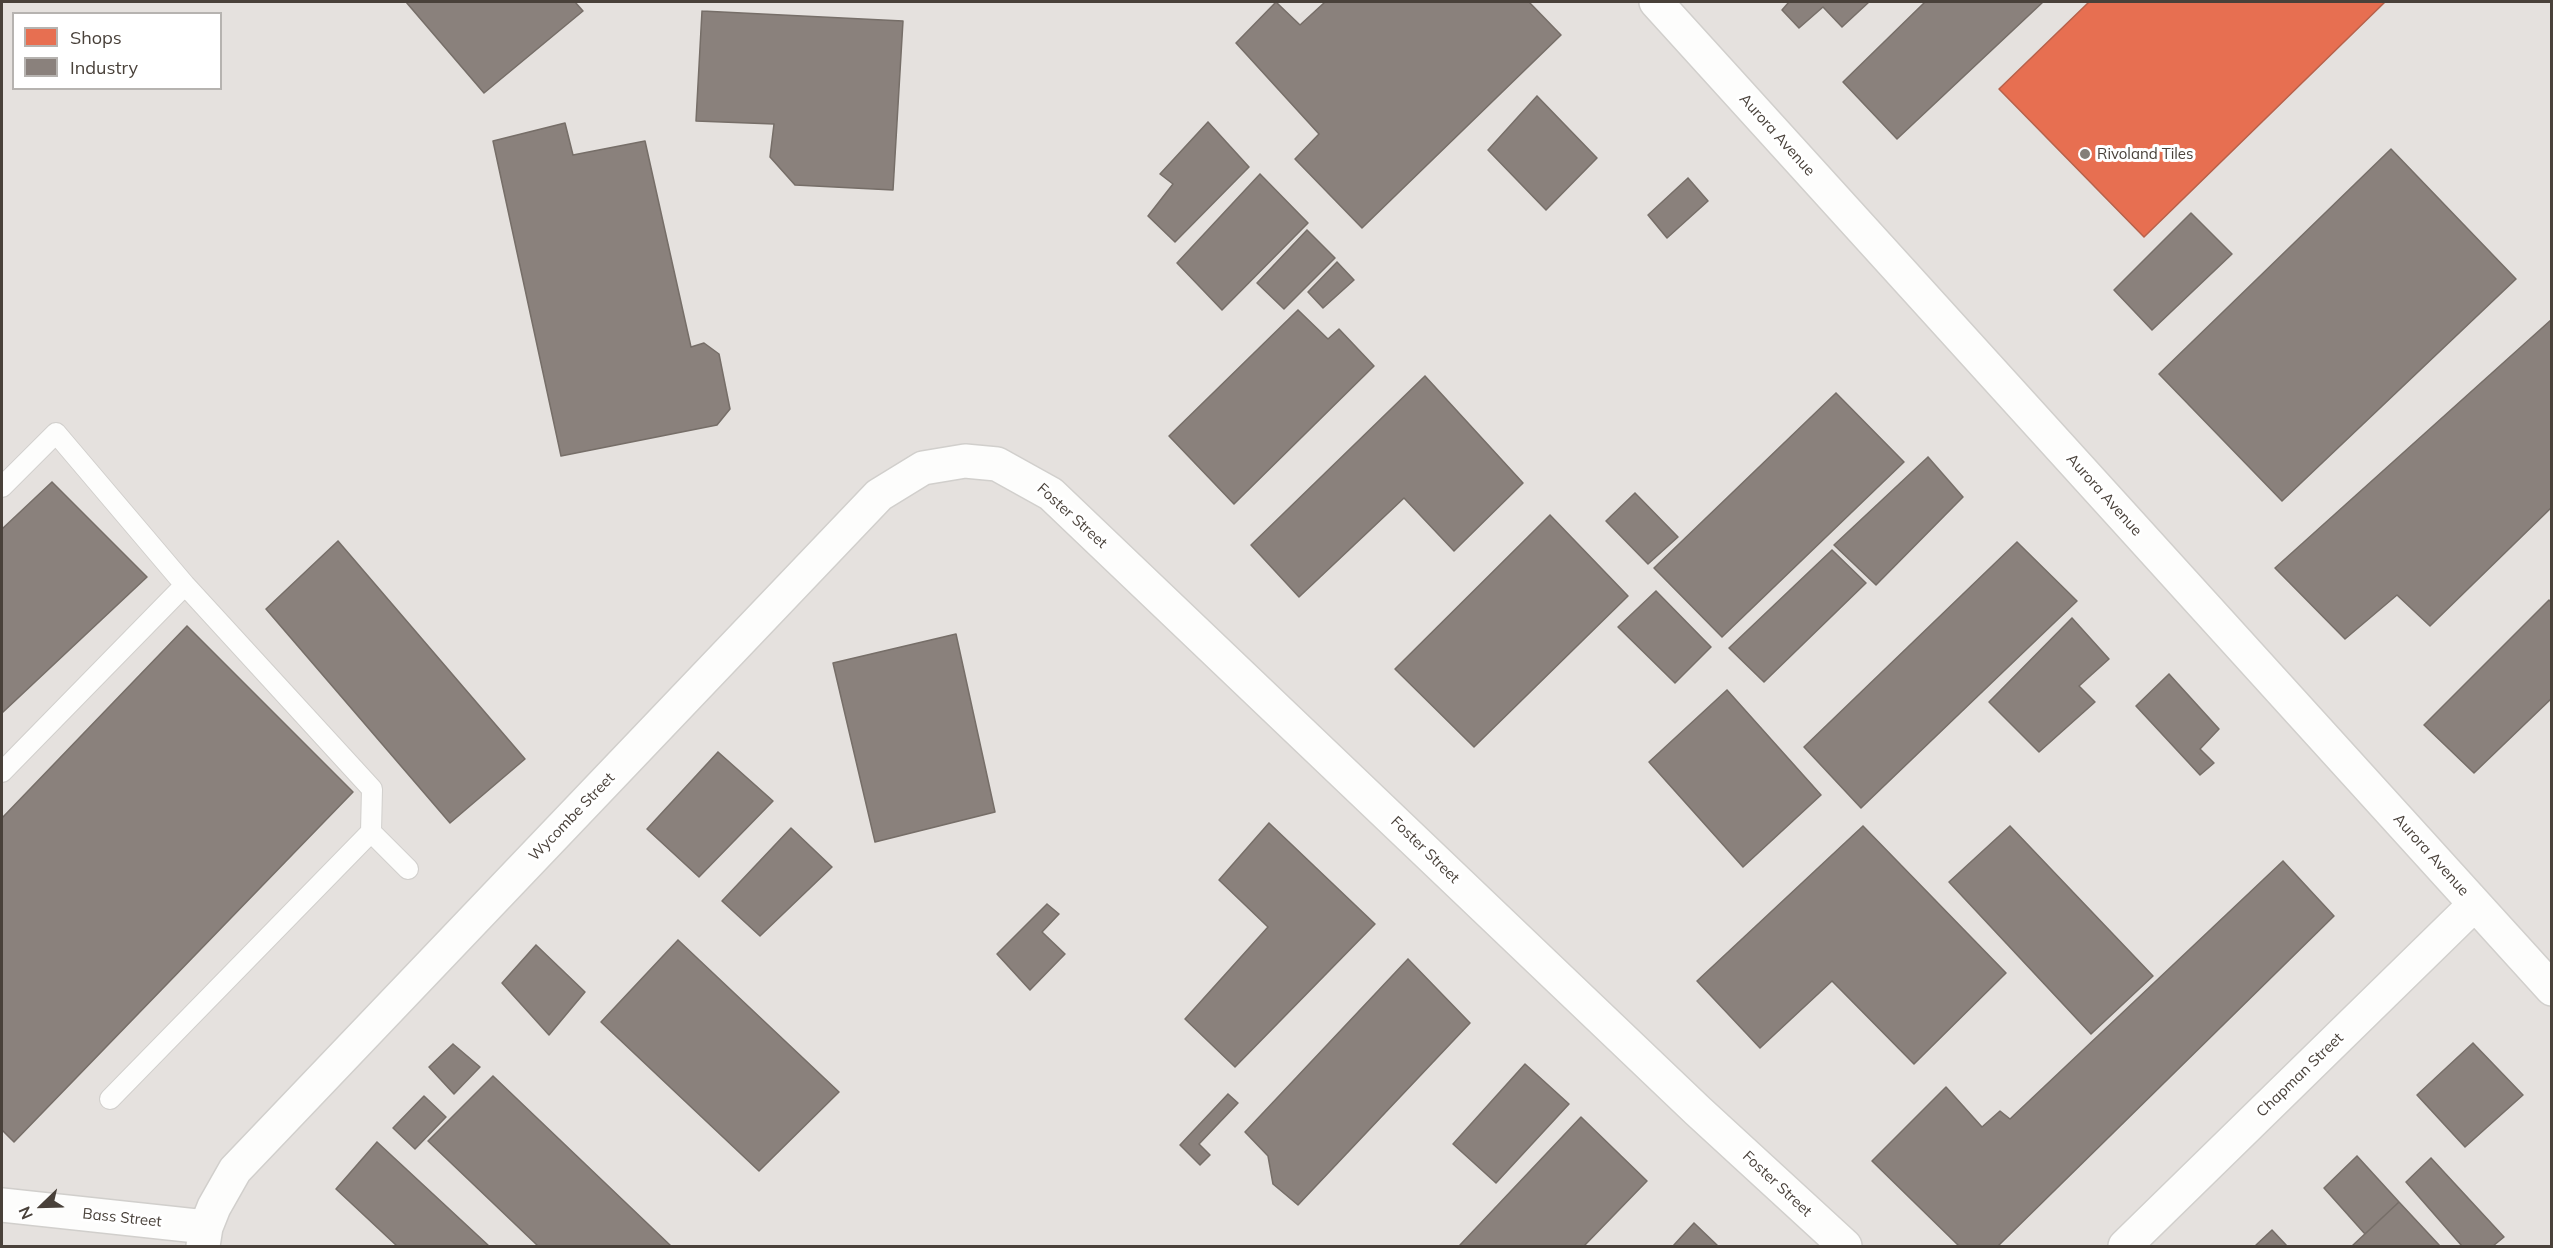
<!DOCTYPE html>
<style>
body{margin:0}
#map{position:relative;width:2553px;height:1248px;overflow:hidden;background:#f3f1ee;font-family:Mulish,sans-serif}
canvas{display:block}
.frame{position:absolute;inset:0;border:3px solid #49413a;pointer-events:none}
.legend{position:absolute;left:12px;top:12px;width:210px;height:78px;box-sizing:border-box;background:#fff;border:2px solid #b6b3b0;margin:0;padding:8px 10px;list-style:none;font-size:18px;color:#49413a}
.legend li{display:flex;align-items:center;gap:12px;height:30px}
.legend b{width:30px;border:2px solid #b6b3b0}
.north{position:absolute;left:12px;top:1176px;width:60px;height:60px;-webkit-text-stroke:4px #fff;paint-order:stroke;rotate:247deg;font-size:16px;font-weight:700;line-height:24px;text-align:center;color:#49413a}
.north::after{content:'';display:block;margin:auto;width:21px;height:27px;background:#49413a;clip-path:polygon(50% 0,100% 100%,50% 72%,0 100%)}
</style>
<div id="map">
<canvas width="2553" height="1248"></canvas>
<div class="frame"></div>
<ul class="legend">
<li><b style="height:16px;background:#e76f51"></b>Shops</li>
<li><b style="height:16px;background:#8a817c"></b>Industry</li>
</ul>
<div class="north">N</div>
</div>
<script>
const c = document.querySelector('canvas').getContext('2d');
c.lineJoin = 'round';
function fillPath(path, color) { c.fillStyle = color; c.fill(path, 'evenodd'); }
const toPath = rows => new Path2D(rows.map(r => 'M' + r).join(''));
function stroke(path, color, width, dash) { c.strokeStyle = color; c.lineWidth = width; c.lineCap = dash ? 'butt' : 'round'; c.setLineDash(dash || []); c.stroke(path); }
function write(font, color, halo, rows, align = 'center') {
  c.font = font + ' Mulish,sans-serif'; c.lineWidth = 6; c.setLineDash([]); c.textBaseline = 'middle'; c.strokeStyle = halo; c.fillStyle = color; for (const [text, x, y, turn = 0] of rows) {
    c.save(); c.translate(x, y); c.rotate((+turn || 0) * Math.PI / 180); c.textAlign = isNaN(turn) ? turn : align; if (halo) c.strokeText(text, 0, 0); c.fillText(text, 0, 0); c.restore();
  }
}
fillPath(toPath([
 [2,2,2551,2,2551,1246,2,1246],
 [14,14,220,14,220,88,14,88]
]), '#e5e1de');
const shops = toPath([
 [2089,2,2385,2,2144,237,1999,89,2089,2]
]);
fillPath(shops, '#e76f51');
stroke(shops, '#b8614a', 1.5);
const industry = toPath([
 [406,2,575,2,583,11,484,93,406,2],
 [1276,2,1300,25,1325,2,1529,2,1561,35,1362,228,1295,159,1319,134,1236,43,1276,2],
 [1789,2,1869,2,1842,27,1823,7,1799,28,1782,10,1789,2],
 [1925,2,2043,2,1897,139,1843,82,1925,2],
 [702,11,903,21,893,190,795,185,770,157,774,124,696,121,702,11],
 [1537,96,1597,158,1546,210,1488,150,1537,96],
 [1208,122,1249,167,1175,242,1148,216,1173,184,1160,174,1208,122],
 [565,123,573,155,645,141,691,347,704,343,719,354,730,409,717,425,561,456,493,141,565,123],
 [2391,149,2516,279,2282,501,2159,374,2391,149],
 [1260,174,1308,223,1222,310,1177,263,1260,174],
 [1688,178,1708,201,1667,238,1648,215,1688,178],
 [2191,213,2232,254,2152,330,2114,290,2191,213],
 [1307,230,1335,258,1284,309,1257,283,1307,230],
 [1337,262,1354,280,1323,308,1308,292,1337,262],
 [1298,310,1328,339,1339,329,1374,366,1234,504,1169,436,1298,310],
 [2552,319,2552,507,2430,626,2397,595,2345,639,2275,568,2552,319],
 [1425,376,1523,483,1454,551,1404,498,1299,597,1251,545,1425,376],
 [1836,393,1904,462,1722,637,1654,568,1836,393],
 [1928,457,1963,497,1876,585,1834,545,1928,457],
 [52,482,147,577,2,713,2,529,52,482],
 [1635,493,1678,537,1648,564,1606,521,1635,493],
 [1550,515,1628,596,1474,747,1395,669,1550,515],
 [338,541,525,759,450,823,266,609,338,541],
 [2017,542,2077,601,1861,808,1804,747,2017,542],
 [1832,550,1866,583,1764,682,1729,648,1832,550],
 [1656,591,1711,647,1675,683,1618,627,1656,591],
 [2549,600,2552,603,2552,698,2474,773,2424,725,2549,600],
 [2072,618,2109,659,2079,686,2095,702,2039,752,1989,702,2072,618],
 [187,626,353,792,14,1142,2,1130,2,818,187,626],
 [956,634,995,812,875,842,833,663,956,634],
 [2169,674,2219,729,2200,749,2214,763,2200,775,2136,706,2169,674],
 [1727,690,1821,795,1743,867,1649,762,1727,690],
 [718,752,773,801,699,877,647,829,718,752],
 [1269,823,1375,924,1235,1067,1185,1019,1268,927,1219,880,1269,823],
 [1863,826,2006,973,1914,1064,1832,981,1760,1048,1697,981,1863,826],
 [2010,826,2153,976,2091,1034,1949,882,2010,826],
 [791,828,832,867,760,936,722,901,791,828],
 [2283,861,2334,916,1998,1246,1959,1246,1872,1161,1946,1087,1982,1127,2000,1111,2010,1119,2283,861],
 [1047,904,1059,914,1042,932,1065,954,1030,990,997,954,1047,904],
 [678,940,839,1092,759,1171,601,1022,678,940],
 [536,945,585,992,549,1035,502,983,536,945],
 [1408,959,1470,1023,1298,1205,1273,1184,1268,1156,1245,1132,1408,959],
 [2473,1043,2523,1095,2465,1147,2417,1095,2473,1043],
 [453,1044,480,1067,454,1094,429,1067,453,1044],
 [1525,1064,1569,1104,1496,1183,1453,1144,1525,1064],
 [493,1076,671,1246,538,1246,428,1141,493,1076],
 [1228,1094,1238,1103,1199,1144,1210,1155,1200,1165,1180,1145,1228,1094],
 [424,1096,446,1117,415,1149,393,1128,424,1096],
 [1581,1117,1647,1181,1584,1246,1461,1246,1460,1245,1581,1117],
 [377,1142,489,1246,397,1246,336,1189,377,1142],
 [2357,1156,2399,1202,2365,1234,2324,1188,2357,1156],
 [2431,1158,2504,1237,2493,1246,2462,1246,2406,1182,2431,1158],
 [2399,1202,2440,1246,2352,1246,2399,1202],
 [1694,1223,1718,1246,1673,1246,1694,1223],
 [2272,1230,2287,1246,2255,1246,2272,1230]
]);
fillPath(industry, '#8a817c');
stroke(industry, '#766e68', 1.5);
const lane = toPath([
 [2,487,56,433,185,585,372,789,371,832,408,869],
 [2,772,185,585],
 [110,1099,371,832]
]);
const street = toPath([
 [1656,2,2552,989],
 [2,1205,206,1227],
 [203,1246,206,1227,214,1207,235,1170,879,495,923,468,965,461,997,464,1051,494,1698,1111,1845,1246],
 [2125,1246,2475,904]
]);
stroke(lane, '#d1cfcc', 22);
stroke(street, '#d1cfcc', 36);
stroke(lane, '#fdfdfc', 20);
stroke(street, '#fdfdfc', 33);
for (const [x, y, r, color] of [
 [2085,154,6,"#847f79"]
]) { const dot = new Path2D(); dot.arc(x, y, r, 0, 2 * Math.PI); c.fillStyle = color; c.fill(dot); stroke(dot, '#fff', 2); }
write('15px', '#49413a', '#fff', [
 ["Aurora Avenue",1777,135,48],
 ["Aurora Avenue",2104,495,48],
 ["Foster Street",1072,516,42],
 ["Wycombe Street",572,817,-46],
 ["Foster Street",1425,850,44],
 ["Aurora Avenue",2431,855,48],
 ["Chapman Street",2300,1075,-44],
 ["Foster Street",1777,1184,43],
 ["Bass Street",122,1218,6]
]);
write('15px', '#49413a', '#fff', [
 ["Rivoland Tiles",2097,154]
], 'left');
</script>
